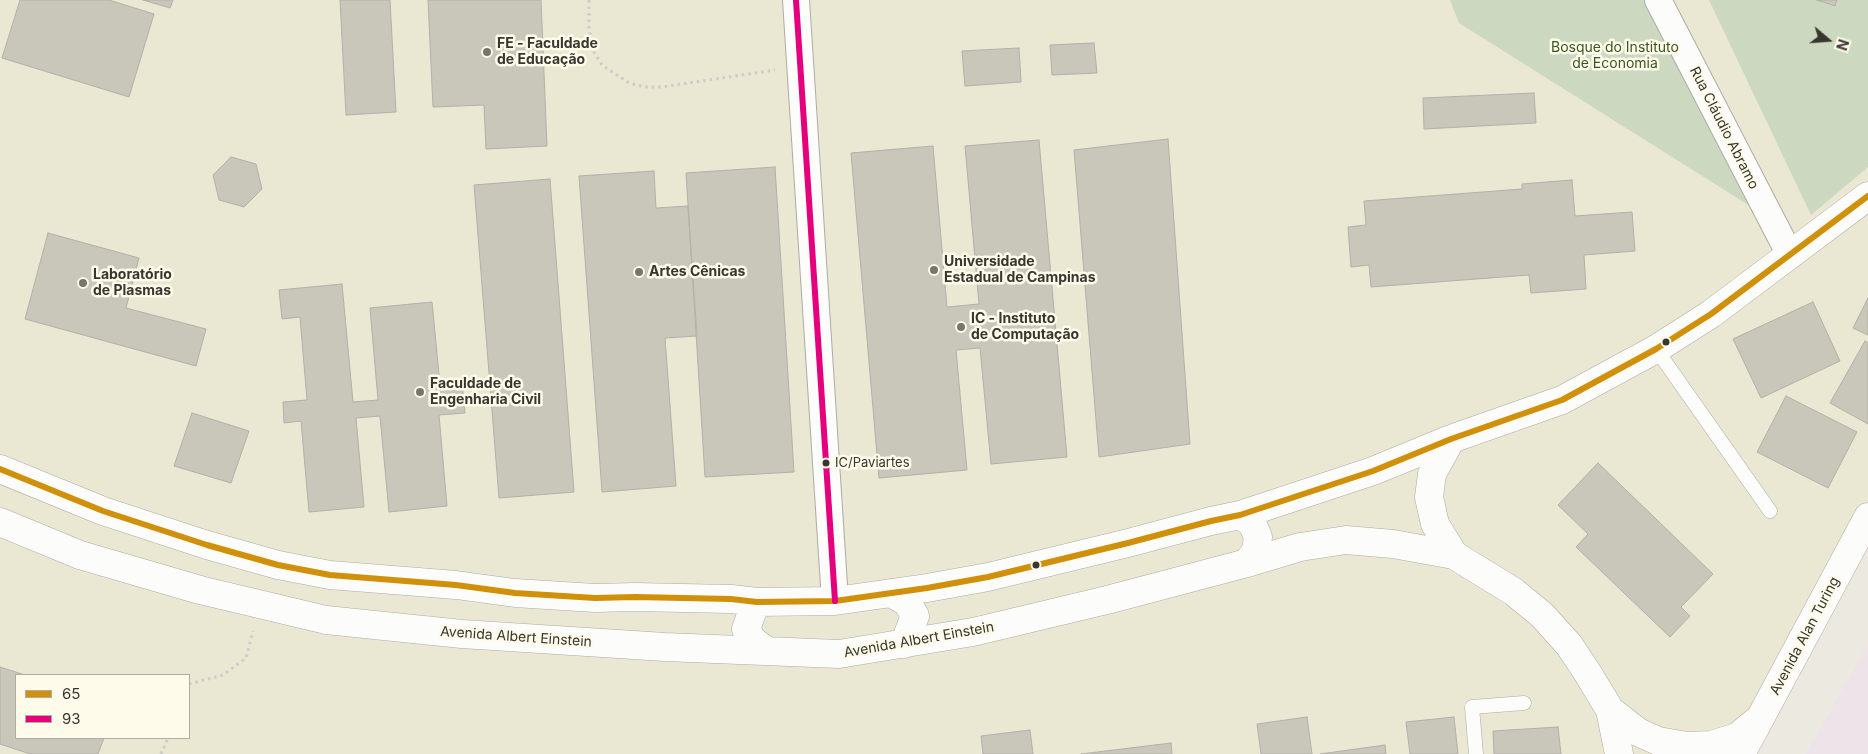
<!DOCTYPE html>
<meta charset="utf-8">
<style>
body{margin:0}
#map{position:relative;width:1868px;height:754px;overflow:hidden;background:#eceae0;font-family:Inter,sans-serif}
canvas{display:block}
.legend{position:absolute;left:15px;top:674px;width:175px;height:65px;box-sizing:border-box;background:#fefbeb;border:1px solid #afada0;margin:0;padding:6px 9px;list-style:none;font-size:15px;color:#38372f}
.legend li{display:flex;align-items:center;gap:10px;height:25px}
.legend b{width:25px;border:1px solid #afada0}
.north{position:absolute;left:1803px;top:15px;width:50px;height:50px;-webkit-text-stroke:4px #fefbeb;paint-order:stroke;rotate:108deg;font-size:14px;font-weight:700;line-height:20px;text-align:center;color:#38372f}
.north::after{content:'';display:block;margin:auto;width:18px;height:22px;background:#38372f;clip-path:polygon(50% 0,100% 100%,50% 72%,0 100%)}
</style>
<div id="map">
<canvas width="1868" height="754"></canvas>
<ul class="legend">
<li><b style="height:6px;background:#d19009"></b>65</li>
<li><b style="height:6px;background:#e5007d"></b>93</li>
</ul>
<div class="north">N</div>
</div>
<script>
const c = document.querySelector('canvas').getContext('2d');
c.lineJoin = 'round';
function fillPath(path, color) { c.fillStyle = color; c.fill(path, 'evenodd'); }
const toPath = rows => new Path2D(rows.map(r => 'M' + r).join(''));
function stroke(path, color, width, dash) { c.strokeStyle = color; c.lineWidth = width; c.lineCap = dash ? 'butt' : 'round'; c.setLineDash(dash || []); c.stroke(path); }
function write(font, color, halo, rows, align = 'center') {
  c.font = font + ' Inter,sans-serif'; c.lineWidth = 5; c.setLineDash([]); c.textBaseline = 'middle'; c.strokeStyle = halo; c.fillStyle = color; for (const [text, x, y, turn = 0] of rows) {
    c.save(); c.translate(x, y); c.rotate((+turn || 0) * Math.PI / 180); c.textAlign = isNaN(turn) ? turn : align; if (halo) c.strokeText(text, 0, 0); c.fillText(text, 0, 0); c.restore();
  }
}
fillPath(toPath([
 [1868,644,1868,754,1806,754]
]), '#ede3e9');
fillPath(toPath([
 [0,0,1868,0,1868,540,1757,722,1668,754,0,754],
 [16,675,189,675,189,738,16,738]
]), '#eae7d3');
fillPath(toPath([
 [1450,0,1650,0,1758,211,1459,23],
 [1709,0,1868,0,1868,167,1811,215]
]), '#cdd8c0');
const building = toPath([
 [20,0,109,0,154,14,129,97,2,58,20,0],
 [143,0,173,0,170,8,143,0],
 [340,0,390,0,396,112,346,115,340,0],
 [428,0,541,0,547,146,486,149,484,105,433,107,428,0],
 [1817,0,1837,0,1835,6,1817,0],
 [1094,43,1097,73,1052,75,1050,45,1094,43],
 [1019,48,1021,82,965,86,962,51,1019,48],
 [1534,93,1536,123,1424,129,1423,98,1534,93],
 [1168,139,1190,444,1099,457,1074,150,1168,139],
 [1039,140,1067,457,991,464,980,348,956,350,967,470,879,478,851,153,933,146,947,307,979,304,965,146,1039,140],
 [231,157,256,164,262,189,244,207,219,200,213,175,231,157],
 [775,167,794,472,705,477,686,173,775,167],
 [654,171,656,208,688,206,697,336,665,338,676,486,602,492,579,176,654,171],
 [550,179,574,492,499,498,474,185,550,179],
 [1572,180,1575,216,1632,212,1635,251,1584,255,1586,289,1531,293,1529,275,1371,287,1369,265,1351,267,1348,227,1366,225,1364,201,1522,189,1522,184,1572,180],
 [48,233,139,258,126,308,206,329,196,366,25,319,48,233],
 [342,284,353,402,378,400,370,308,432,302,440,385,462,383,465,413,439,415,447,506,389,512,380,416,356,418,364,507,309,512,301,421,284,423,283,402,307,400,300,317,282,319,279,290,342,284],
 [1868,298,1868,335,1853,328,1868,298],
 [1813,302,1840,361,1761,398,1733,339,1813,302],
 [1865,341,1868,343,1868,424,1830,403,1865,341],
 [1786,396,1857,432,1828,488,1757,452,1786,396],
 [192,413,249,431,231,483,174,466,192,413],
 [1598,463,1713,574,1681,607,1690,616,1670,637,1576,547,1588,534,1558,505,1598,463],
 [0,667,25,675,16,675,16,738,104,738,98,754,30,754,0,744,0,667],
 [1307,717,1312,754,1261,754,1257,724,1307,717],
 [1454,717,1458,754,1410,754,1406,722,1454,717],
 [1558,727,1561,754,1494,754,1493,731,1558,727],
 [1030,730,1033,754,983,754,981,736,1030,730],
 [1171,743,1172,754,1081,754,1171,743],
 [1385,745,1386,754,1320,754,1385,745]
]);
fillPath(building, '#c9c6ba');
stroke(building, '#b3b1a9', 1);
const lane = toPath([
 [1656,349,1770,511],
 [1476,754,1472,707,1524,703]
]);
const street = toPath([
 [796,0,835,601],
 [1658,0,1790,255]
]);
const secondary = toPath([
 [1451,439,1432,474,1429,497,1435,524,1454,555],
 [0,469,103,511,207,545,278,565,330,575,456,585,515,593,595,598,635,597,731,599,757,602,835,601,927,588,988,577,1128,543,1211,521,1240,515,1373,471,1451,439,1562,400,1656,349,1711,314,1868,196],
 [1240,515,1252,523,1258,537,1256,551,1247,563],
 [0,522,80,555,200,590,326,620,462,634,665,647,839,654,973,632,1107,600,1247,563,1300,547,1346,540,1393,544,1454,555,1514,592,1542,615,1569,645,1587,672,1610,710,1619,754],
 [891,593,907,602,915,616,904,644],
 [757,602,751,615,746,629,752,640,767,651],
 [1610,710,1638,732,1658,741,1687,746,1711,745,1737,737,1759,719],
 [1741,754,1868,517]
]);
stroke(lane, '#aeaca4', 15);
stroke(street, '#aeaca4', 28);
stroke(secondary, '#aeaca4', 29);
stroke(toPath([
 [589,0,589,29,594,52,602,65,629,83,644,87,662,87,775,70],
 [189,684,223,675,246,658,253,631],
 [161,754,168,738]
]), '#cdccc8', 3, [2.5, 4]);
stroke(lane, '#fcfcfa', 14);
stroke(street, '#fcfcfa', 26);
stroke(secondary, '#fcfcfa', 28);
stroke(toPath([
 [0,469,103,511,207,545,278,565,330,575,456,585,515,593,595,598,635,597,731,599,757,602,835,601,927,588,988,577,1128,543,1211,521,1240,515,1373,471,1451,439,1562,400,1656,349,1711,314,1868,196]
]), '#d19009', 6);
stroke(toPath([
 [796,0,835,601]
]), '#e5007d', 6);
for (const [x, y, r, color] of [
 [487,52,5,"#77766d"],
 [934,270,5,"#77766d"],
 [639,272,5,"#77766d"],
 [83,283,5,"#77766d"],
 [961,327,5,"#77766d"],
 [1666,342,4.5,"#38372f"],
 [420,392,5,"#77766d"],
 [826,463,4.5,"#38372f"],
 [1036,565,4.5,"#38372f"]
]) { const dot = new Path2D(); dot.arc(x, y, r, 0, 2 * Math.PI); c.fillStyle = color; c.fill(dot); stroke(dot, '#fefbeb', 2); }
write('13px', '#38372f', '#fefbeb', [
 ["IC/Paviartes",835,463]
], 'left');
write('bold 14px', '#38372f', '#fefbeb', [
 ["FE - Faculdade",497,44],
 ["de Educação",497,60],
 ["Universidade",944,262],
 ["Estadual de Campinas",944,278],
 ["Artes Cênicas",649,272],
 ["Laboratório",93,275],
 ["de Plasmas",93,291],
 ["IC - Instituto",971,319],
 ["de Computação",971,335],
 ["Faculdade de",430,384],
 ["Engenharia Civil",430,400]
], 'left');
write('14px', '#385623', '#fefbeb', [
 ["Bosque do Instituto",1615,48],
 ["de Economia",1615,64]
]);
write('14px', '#38372f', '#fefbeb', [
 ["Rua Cláudio Abramo",1724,128,63],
 ["Avenida Alan Turing",1805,636,-62],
 ["Avenida Albert Einstein",516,637,4],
 ["Avenida Albert Einstein",919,640,-10]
]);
</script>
